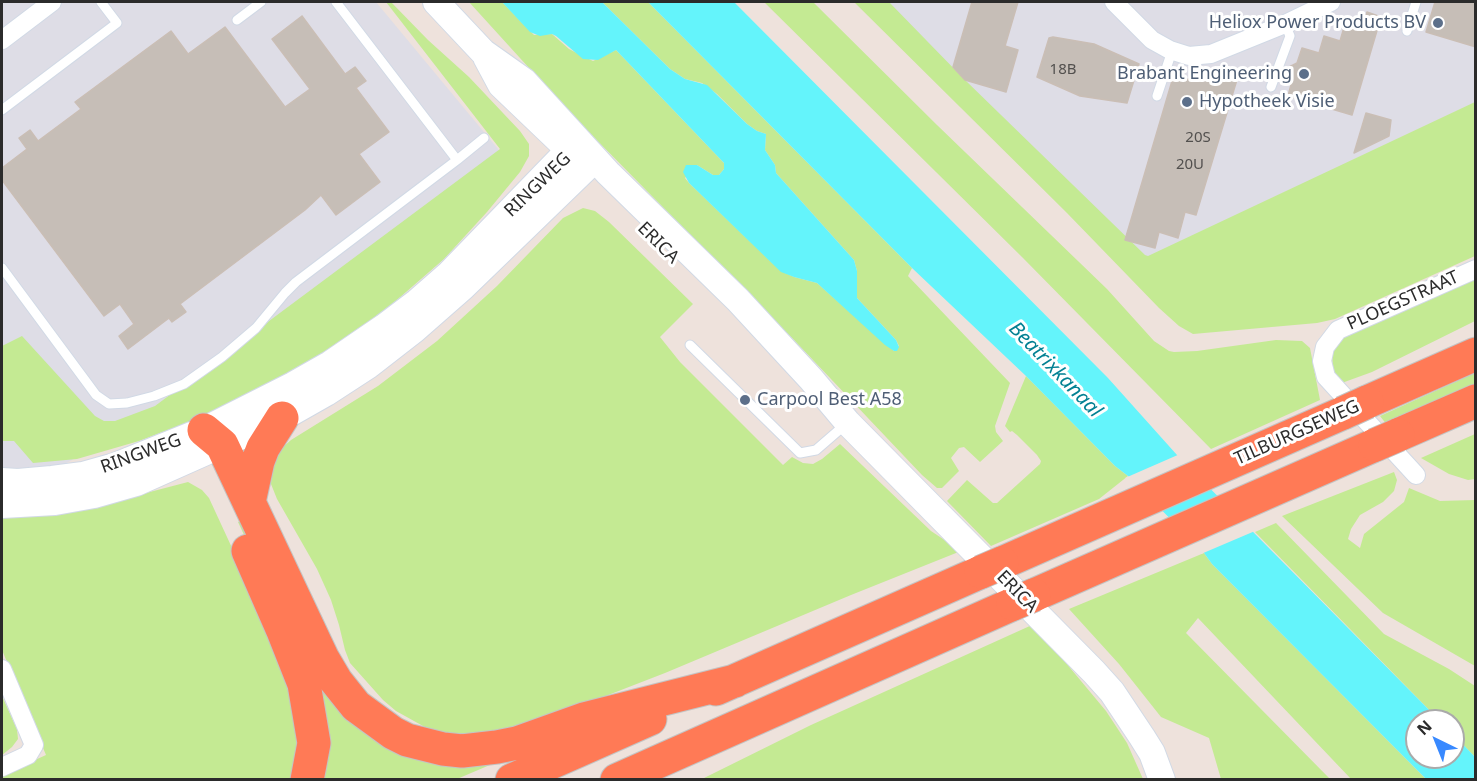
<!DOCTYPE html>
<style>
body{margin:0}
#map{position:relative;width:1477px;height:781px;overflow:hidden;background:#eee2dc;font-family:"Noto Sans",sans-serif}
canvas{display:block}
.frame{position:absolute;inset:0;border:3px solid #2b2b2b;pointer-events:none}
.north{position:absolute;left:1405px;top:709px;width:60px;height:60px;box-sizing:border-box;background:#fff;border:2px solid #aaa;border-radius:50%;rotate:317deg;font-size:16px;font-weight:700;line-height:24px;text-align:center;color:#2b2b2b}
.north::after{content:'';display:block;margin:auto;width:21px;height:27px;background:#3889ff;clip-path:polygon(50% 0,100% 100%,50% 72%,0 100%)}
</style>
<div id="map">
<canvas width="1477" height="781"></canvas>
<div class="frame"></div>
<div class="north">N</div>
</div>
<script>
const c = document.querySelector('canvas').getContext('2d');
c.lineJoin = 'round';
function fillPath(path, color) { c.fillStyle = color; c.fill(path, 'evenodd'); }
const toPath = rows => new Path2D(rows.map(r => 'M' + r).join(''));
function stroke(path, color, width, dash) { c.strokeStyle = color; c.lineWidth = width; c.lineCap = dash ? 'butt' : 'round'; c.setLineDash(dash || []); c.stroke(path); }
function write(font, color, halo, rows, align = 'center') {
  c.font = font + ' "Noto Sans",sans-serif'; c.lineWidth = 6; c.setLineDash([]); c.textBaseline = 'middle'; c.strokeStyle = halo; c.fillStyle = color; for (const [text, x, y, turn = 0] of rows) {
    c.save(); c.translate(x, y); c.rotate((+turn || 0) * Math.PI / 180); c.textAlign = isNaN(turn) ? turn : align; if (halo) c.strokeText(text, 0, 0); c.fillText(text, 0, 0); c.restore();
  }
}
fillPath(toPath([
 [2,2,376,2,503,155,131,427,2,499],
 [885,2,1475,2,1475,108,1140,266]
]), '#dedde6');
fillPath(toPath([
 [386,2,391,2,428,40,469,77,520,131,529,144,529,156,520,172,487,212,444,259,375,319,306,367,216,412,139,441,77,459,33,463,14,441,2,441,2,346,22,336,95,416,104,421,115,421,155,406,500,149],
 [469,2,502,2,534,35,552,34,569,49,593,61,616,50,724,163,724,169,719,175,713,175,697,165,685,178,689,183,781,271,794,277,817,283,894,351,899,346,896,340,857,298,857,271,854,260,776,173,775,165,765,150,766,134,757,131,747,124,717,94,702,83,685,79,670,69,602,2,648,2,912,268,908,276,1010,383,995,426,996,432,1003,441,980,462,964,447,959,448,951,458,959,471,942,488,937,488,922,475,794,340,570,113],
 [764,2,813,2,937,125,1107,289,1154,341,1169,351,1174,352,1197,351,1276,340,1302,341,1310,348,1320,400,1211,449,1023,258],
 [854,2,889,2,964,79,1145,255,1148,256,1475,102,1475,256,1335,319,1317,323,1193,334,1179,326,1159,308,1067,213],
 [583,208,595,211,609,222,693,304,660,337,680,362,783,465,792,457,803,463,813,464,822,459,840,444,931,531,961,551,851,595,665,673,536,723,468,737,432,731,396,711,383,700,350,663,345,650,339,625,331,600,317,569,277,499,271,484,272,465,282,448,291,440,378,386,437,341,497,286,563,218],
 [1475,274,1475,321,1372,372,1339,384,1333,369,1332,355,1337,342,1355,329],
 [1475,373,1475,387,1387,425,1380,416],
 [1026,376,1115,466,1128,476,1099,499,991,546,947,501,967,480,993,503,997,503,1040,464,1041,461,1037,455,1017,435,1012,431,1010,432,1005,426],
 [1475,434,1475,479,1468,480,1449,474,1421,458],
 [1394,472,1397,480,1394,491,1383,502,1360,515,1351,529,1348,539,1360,548,1364,534,1404,502,1409,488,1440,501,1475,500,1475,666,1383,613,1282,516],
 [188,482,202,490,209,498,233,550,292,690,299,732,291,779,2,779,2,775,46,755,2,650,2,515,104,504],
 [245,519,357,718,525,750,457,779,311,779,301,658,238,522],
 [1276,523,1384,634,1449,669,1475,686,1475,757,1453,734,1453,721,1440,721,1255,532],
 [1204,553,1212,564,1426,779,1351,779,1198,618,1186,633,1330,779,1221,779,1209,738,1161,717,1119,664,1069,609],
 [1032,625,1051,645,1106,711,1127,743,1143,779,700,780,811,725],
 [2,696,17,729,18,739,12,747,2,755]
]), '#c4ea93');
fillPath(toPath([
 [502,2,602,2,670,69,685,79,707,85,747,124,757,131,766,134,765,150,775,165,776,173,854,260,857,271,857,298,896,340,899,347,897,351,894,351,885,345,817,283,794,277,781,272,689,183,683,172,686,165,697,165,713,175,719,175,724,169,724,163,616,50,598,60,583,59,556,36,552,34,540,36,530,32],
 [648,2,734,2,1108,378,1177,455,1440,721,1417,721,1417,757,1453,757,1453,734,1475,757,1475,779,1426,779,1212,564,1204,553,1128,476,1115,466,1026,376,912,268]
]), '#64f4fb');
fillPath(toPath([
 [1180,454,1213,488,1159,512,1125,478],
 [1222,497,1255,531,1201,554,1168,521]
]), '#eee2dc');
const building = toPath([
 [972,2,1018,2,1005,46,1018,50,1006,92,965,80,953,67,972,2],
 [1435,2,1476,2,1476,47,1426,32,1435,2],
 [1367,12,1381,17,1352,115,1288,96,1292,81,1287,75,1287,68,1297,63,1302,48,1319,53,1324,36,1340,41,1345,24,1362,29,1367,12],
 [302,16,345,74,355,67,366,81,356,88,389,132,359,154,380,182,336,215,321,195,305,210,180,304,186,312,172,322,169,318,128,349,119,336,134,324,120,304,104,316,2,180,2,168,27,149,19,138,30,130,38,141,81,109,75,102,171,31,188,54,225,27,285,107,310,89,272,39,302,16],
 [1053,37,1094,44,1139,64,1127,103,1080,96,1037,77,1049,38,1053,37],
 [1239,73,1196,215,1185,212,1178,238,1159,232,1155,248,1125,240,1172,81,1239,73],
 [1366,113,1391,120,1389,136,1354,153,1366,113]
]);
fillPath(building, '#c6beb7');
stroke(building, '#cabeb5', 1.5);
const lane = toPath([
 [237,20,261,2],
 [1407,31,1416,2],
 [1271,87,1290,36,1285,24],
 [1157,96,1172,51],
 [2,110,117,23,101,2],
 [457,160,484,138],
 [2,268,96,395,109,404,127,403,154,396,184,384,222,357,256,328,285,293,296,282,457,160,336,2],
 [690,345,800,453,816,450,846,424]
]);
const street = toPath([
 [1114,2,1152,40,1170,50,1189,56,1211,54,1285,24,1331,2],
 [2,40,52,2],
 [1416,475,1326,377,1322,361,1325,347,1338,330,1476,269],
 [2,669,34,745,28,755,2,767]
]);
const secondary = toPath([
 [436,2,483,52,524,81,608,173,738,300,811,379,848,423,1094,672,1112,692,1142,737,1152,753,1162,780],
 [486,57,501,85,569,150],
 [2,481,18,482,52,479,83,475,115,466,204,430,293,385,330,364,384,327,417,302,449,274,569,150,586,149],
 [2,505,55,502,94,495,136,483,282,418,326,393,369,365,414,330,463,287,585,169,586,149]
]);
const highway = toPath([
 [1367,402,1476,354],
 [204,430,222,445,323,659,336,681,356,706,393,733,407,740,443,749,462,751,497,747,517,743,584,719,735,681],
 [1398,435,1476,401],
 [249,502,258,461,263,448,282,418],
 [248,551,283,631,304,684,314,743,307,780],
 [1002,563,1343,413],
 [1034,595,1375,445],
 [716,689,981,572],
 [512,780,650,719],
 [617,780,1013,604]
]);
stroke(lane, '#d1d9e5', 11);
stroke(street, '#d1d9e5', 20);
stroke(secondary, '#d1d9e5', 28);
stroke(highway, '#c4c4c4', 35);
stroke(lane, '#fff', 9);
stroke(street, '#fff', 18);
stroke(secondary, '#fff', 26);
stroke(highway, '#ff7a56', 33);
const highwayBridge = toPath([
 [1343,413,1367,402],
 [1375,445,1398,435],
 [981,572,1002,563],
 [1013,604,1034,595]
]);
stroke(highwayBridge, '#c4c4c4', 35, []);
stroke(highwayBridge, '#ff7a56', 33);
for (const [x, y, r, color] of [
 [1438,23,6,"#5c6f8a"],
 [1304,74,6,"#5c6f8a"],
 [1187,102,6,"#5c6f8a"],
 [745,400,6,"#5c6f8a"]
]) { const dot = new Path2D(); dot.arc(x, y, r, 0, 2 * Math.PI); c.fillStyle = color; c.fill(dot); stroke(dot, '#fff', 2); }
write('15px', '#52504e', null, [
 ["18B",1063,70],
 ["20S",1198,138],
 ["20U",1190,165]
]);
write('18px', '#4e5e75', '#fff', [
 ["Heliox Power Products BV",1426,23],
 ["Brabant Engineering",1292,74],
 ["Hypotheek Visie",1199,102,"left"],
 ["Carpool Best A58",757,400,"left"]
], 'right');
write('18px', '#2b2b2b', '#fff', [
 ["RINGWEG",538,185,-44],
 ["ERICA",658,243,45],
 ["PLOEGSTRAAT",1403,301,-24],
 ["TILBURGSEWEG",1297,433,-24],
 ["RINGWEG",141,454,-20],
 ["ERICA",1017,592,46]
]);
write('italic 20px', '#038193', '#fff', [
 ["Beatrixkanaal",1055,370,46]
]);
</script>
